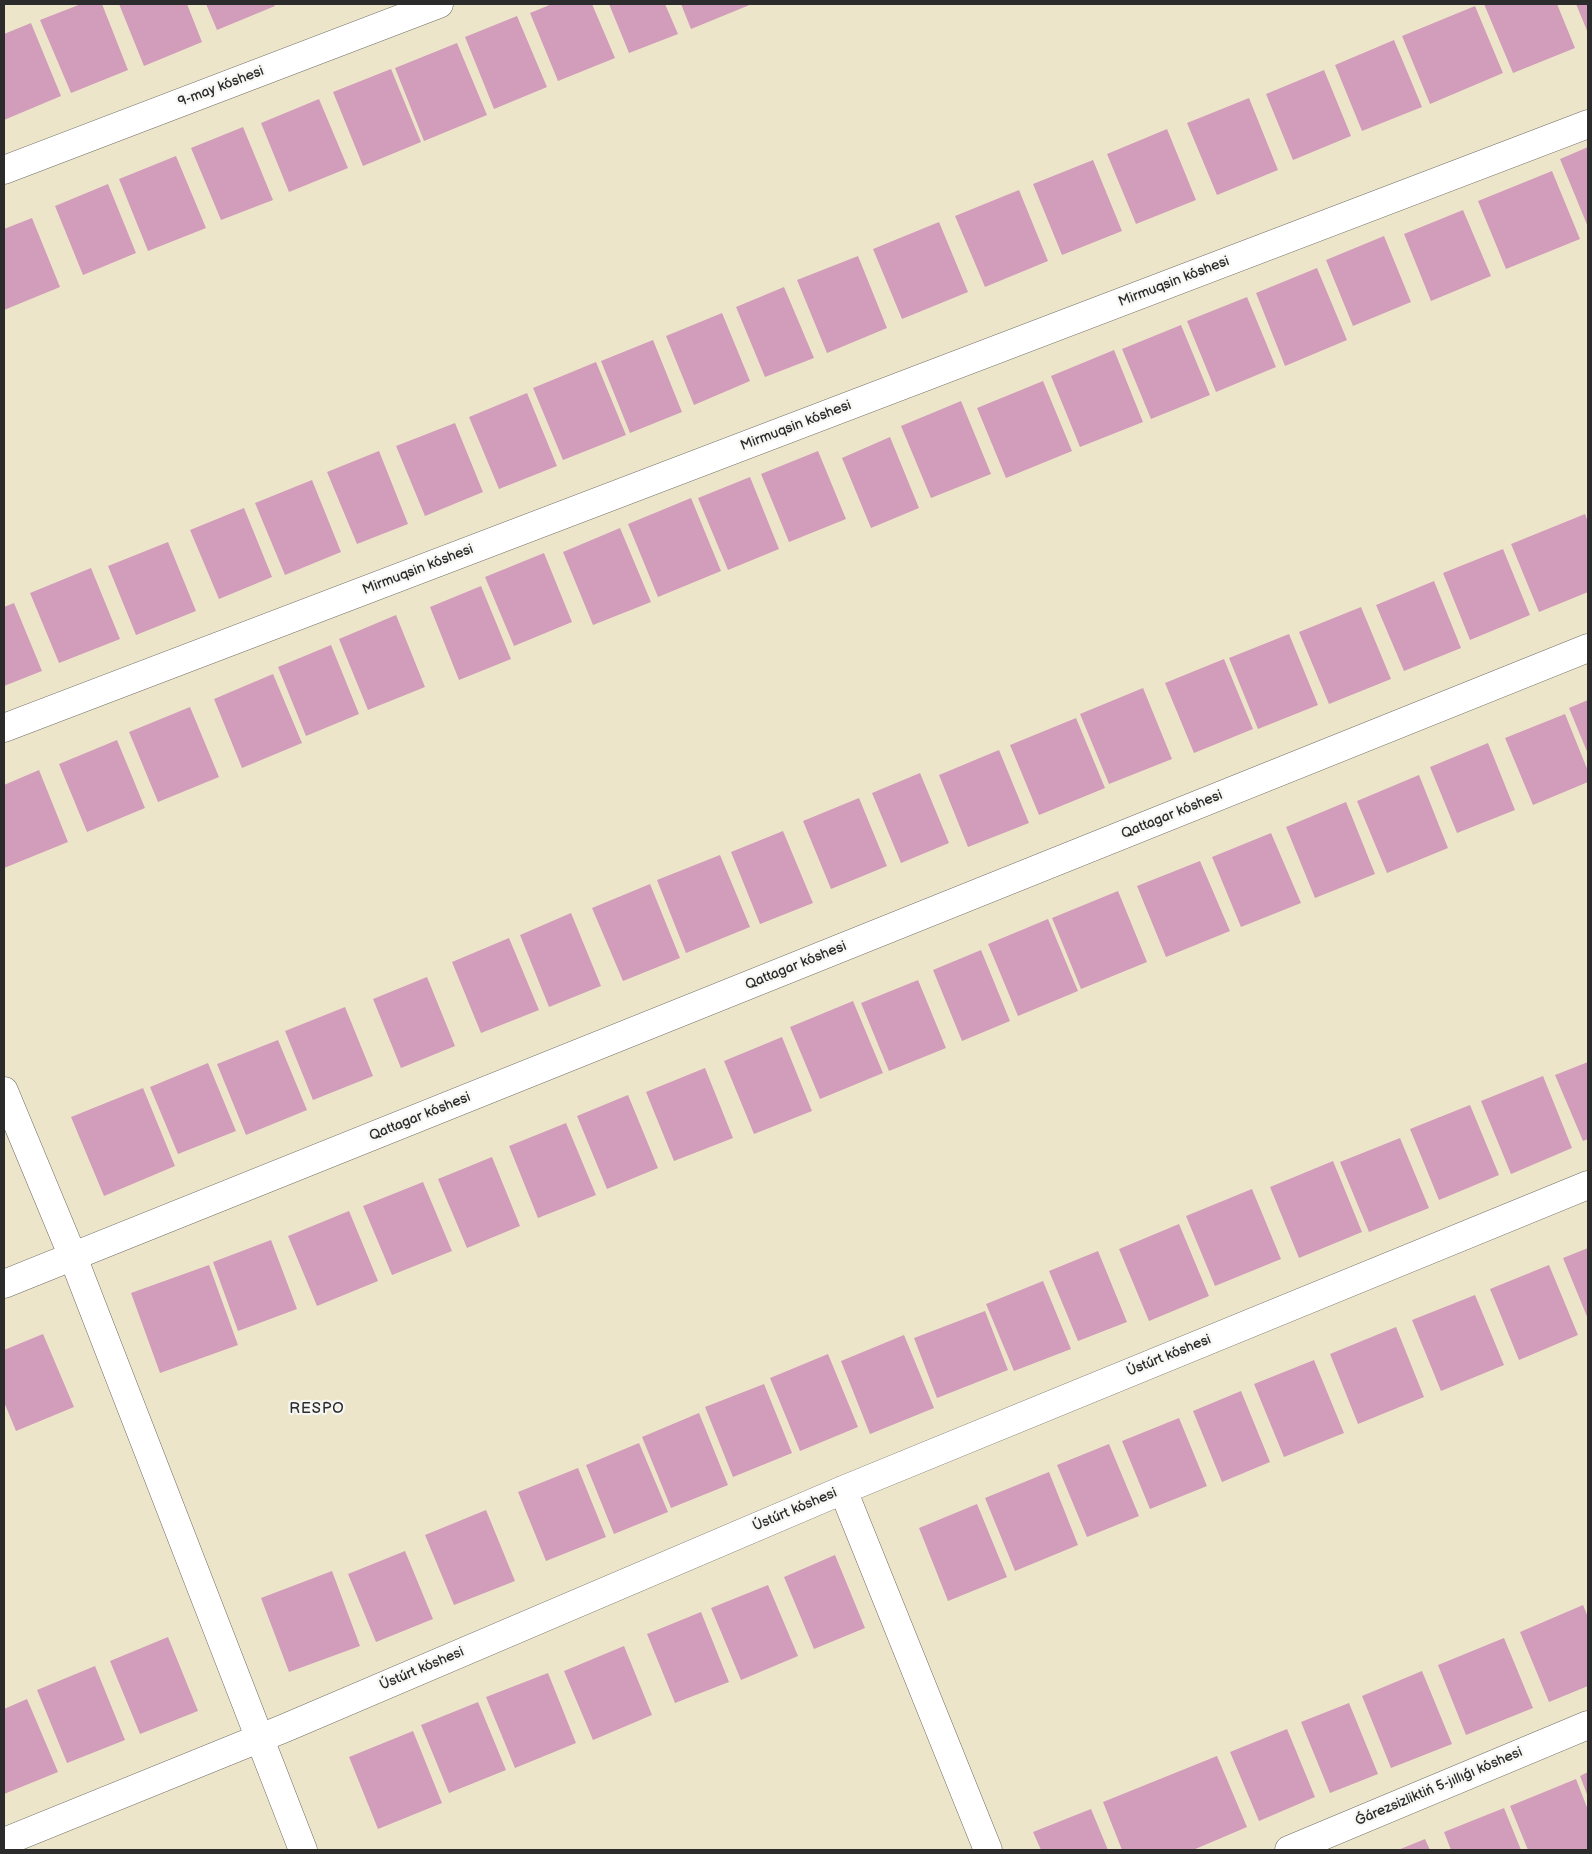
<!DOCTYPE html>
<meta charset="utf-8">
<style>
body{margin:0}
#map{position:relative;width:1592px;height:1854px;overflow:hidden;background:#ede5ca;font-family:"Balsamiq Sans",sans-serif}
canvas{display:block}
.frame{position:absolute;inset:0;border:5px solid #2b2b2b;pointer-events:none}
</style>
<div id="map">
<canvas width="1592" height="1854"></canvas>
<div class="frame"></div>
</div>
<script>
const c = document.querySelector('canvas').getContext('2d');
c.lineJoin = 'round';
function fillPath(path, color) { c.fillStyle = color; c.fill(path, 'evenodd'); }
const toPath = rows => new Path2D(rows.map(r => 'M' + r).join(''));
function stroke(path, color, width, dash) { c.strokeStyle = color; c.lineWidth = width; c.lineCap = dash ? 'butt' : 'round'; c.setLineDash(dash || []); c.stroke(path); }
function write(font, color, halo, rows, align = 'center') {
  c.font = font + ' "Balsamiq Sans",sans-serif'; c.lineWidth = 4.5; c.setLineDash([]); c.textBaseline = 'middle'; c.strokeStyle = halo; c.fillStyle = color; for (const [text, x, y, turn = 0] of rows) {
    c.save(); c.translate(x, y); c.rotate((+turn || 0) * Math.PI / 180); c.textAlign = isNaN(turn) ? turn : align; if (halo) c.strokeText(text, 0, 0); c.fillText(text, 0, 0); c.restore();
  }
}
fillPath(toPath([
 [81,4,102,4,128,70,71,93,40,20],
 [119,4,187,4,202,42,144,66],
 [206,4,274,4,275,6,217,30],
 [552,4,592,4,615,58,558,81,530,13],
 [609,4,665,4,678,34,629,53],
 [681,4,752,4,691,29],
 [1484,4,1557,4,1575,48,1513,73],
 [1576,4,1588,4,1588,33],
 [1475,6,1503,73,1430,104,1402,36],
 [517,16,547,87,494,109,465,37],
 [31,23,61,96,4,120,4,34],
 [1394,40,1422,107,1362,131,1335,65],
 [457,43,487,115,424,141,395,68],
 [391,69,421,142,363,166,333,92],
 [1324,70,1351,136,1293,160,1266,94],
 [1249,98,1278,170,1217,195,1187,123],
 [319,99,348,168,289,192,261,123],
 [243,127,273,200,221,220,191,148],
 [1167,129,1196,200,1136,224,1107,154],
 [1588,147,1588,227,1560,159],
 [176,156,206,228,148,251,119,179],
 [1093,160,1122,231,1062,255,1033,184],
 [1552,171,1580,239,1506,269,1478,201],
 [108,184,136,253,83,275,55,206],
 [1019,190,1048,261,985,287,955,216],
 [1463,210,1491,276,1431,301,1404,234],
 [32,218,60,287,4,310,4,229],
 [939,222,968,292,902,319,873,249],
 [1384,236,1411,302,1353,326,1326,260],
 [858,256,887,328,827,353,797,280],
 [1317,268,1347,340,1285,366,1256,293],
 [784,287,814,358,765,377,736,307],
 [1247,297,1276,367,1216,392,1187,321],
 [722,313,750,381,694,405,666,336],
 [1181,325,1210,395,1151,419,1122,349],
 [653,340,682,412,630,433,601,361],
 [1114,350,1143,422,1080,447,1051,376],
 [596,362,626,435,563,460,533,388],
 [1043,381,1072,451,1006,478,977,408],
 [527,393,557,466,499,489,469,417],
 [961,401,991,474,931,498,901,426],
 [455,423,483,492,425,516,396,446],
 [890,437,919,508,871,528,842,458],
 [379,451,408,524,357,544,327,472],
 [818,451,846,519,789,542,761,474],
 [750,477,779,549,728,570,698,498],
 [312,480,341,552,285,575,255,503],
 [691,498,721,571,658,597,628,524],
 [244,508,272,577,219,599,190,530],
 [1585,514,1588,522,1588,592,1539,612,1511,544],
 [620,528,651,602,593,625,563,552],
 [168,542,196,611,136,635,108,566],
 [1503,549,1530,615,1470,640,1443,573],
 [544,553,572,622,514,646,485,577],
 [91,568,120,639,59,663,30,593],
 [1434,581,1461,648,1404,671,1376,605],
 [481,586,511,659,459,680,430,607],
 [14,603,42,671,4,686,4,607],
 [1361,607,1391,679,1329,704,1299,632],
 [396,615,425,687,368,710,339,639],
 [1289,634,1318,705,1258,729,1229,658],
 [331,645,359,714,306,736,278,667],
 [1224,659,1253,729,1194,753,1165,683],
 [273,674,302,743,242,768,214,699],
 [1143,688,1172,759,1109,784,1080,714],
 [1588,700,1588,754,1569,708],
 [190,707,219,777,158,802,129,732],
 [1565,714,1588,771,1588,782,1533,805,1505,738],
 [1076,718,1105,788,1039,815,1010,745],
 [117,740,145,808,87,832,59,764],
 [1488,743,1515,810,1457,833,1430,767],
 [999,750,1029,823,968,847,939,775],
 [39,770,68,842,4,868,4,785],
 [920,773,949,843,901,863,872,793],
 [1419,775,1448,848,1387,873,1357,801],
 [859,798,887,866,831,889,803,821],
 [1346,802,1375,874,1315,898,1286,827],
 [783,831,813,903,760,924,731,852],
 [1271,833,1301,903,1241,927,1212,857],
 [720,855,750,927,686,953,657,880],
 [1200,861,1230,931,1166,957,1137,886],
 [650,884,680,958,623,981,592,908],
 [1118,891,1147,962,1081,989,1052,918],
 [571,913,601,986,549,1007,520,935],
 [1048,919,1078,991,1018,1016,988,944],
 [509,938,539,1010,481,1033,452,962],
 [981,950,1010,1021,962,1041,933,970],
 [427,977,455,1046,401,1068,373,999],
 [918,980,946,1048,889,1071,861,1003],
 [853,1001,883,1073,820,1099,790,1027],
 [345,1007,373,1076,313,1100,285,1031],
 [782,1037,812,1111,754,1134,724,1061],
 [278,1040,307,1110,246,1135,217,1064],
 [1588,1062,1588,1139,1583,1141,1555,1075],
 [208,1063,236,1131,178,1154,150,1087],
 [705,1068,733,1138,674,1161,646,1092],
 [1543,1076,1572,1148,1511,1174,1481,1101],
 [143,1088,175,1166,104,1196,71,1117],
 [628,1095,658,1168,607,1189,577,1116],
 [1470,1105,1499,1175,1439,1200,1410,1129],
 [566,1123,596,1195,538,1218,509,1146],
 [1400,1138,1429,1208,1369,1232,1340,1162],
 [492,1157,520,1226,467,1248,438,1179],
 [1333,1161,1362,1232,1299,1258,1270,1187],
 [423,1182,452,1251,392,1275,363,1206],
 [1252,1189,1281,1259,1215,1286,1186,1216],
 [349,1211,378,1281,317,1306,288,1236],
 [1179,1224,1209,1296,1149,1321,1119,1249],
 [271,1240,297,1309,238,1331,213,1262],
 [1588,1248,1588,1319,1563,1258],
 [1098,1251,1127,1322,1078,1341,1049,1271],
 [209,1265,238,1345,160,1373,131,1293],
 [1549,1265,1578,1335,1519,1360,1490,1289],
 [1043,1281,1071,1349,1014,1371,986,1304],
 [1475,1295,1504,1365,1441,1391,1412,1320],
 [985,1311,1008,1370,937,1398,914,1338],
 [1396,1327,1424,1397,1358,1424,1330,1354],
 [43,1334,74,1407,16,1431,4,1402,4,1350],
 [904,1335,934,1408,870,1434,841,1361],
 [828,1354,858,1427,800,1451,770,1378],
 [1314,1360,1344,1433,1284,1457,1254,1384],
 [764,1384,792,1453,733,1477,705,1407],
 [1241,1391,1270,1462,1222,1482,1193,1411],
 [699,1413,728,1485,671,1508,642,1437],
 [1179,1418,1207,1486,1150,1509,1122,1441],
 [639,1443,668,1512,614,1534,586,1465],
 [1109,1444,1139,1516,1087,1537,1057,1465],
 [578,1468,606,1537,546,1561,518,1492],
 [1049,1472,1078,1545,1015,1571,985,1498],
 [977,1504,1007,1577,948,1601,919,1528],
 [486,1510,515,1581,454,1605,425,1535],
 [405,1551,433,1619,376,1642,348,1574],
 [835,1555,865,1628,814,1649,784,1577],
 [332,1571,360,1646,289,1672,261,1598],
 [768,1585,798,1656,741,1680,711,1608],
 [1583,1605,1588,1617,1588,1686,1549,1702,1520,1632],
 [701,1612,729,1682,675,1703,647,1634],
 [168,1637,198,1711,140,1734,110,1661],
 [1504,1638,1533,1708,1466,1735,1438,1665],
 [624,1646,652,1715,593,1740,564,1671],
 [95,1666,125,1740,67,1763,37,1690],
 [1422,1671,1452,1744,1391,1768,1362,1696],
 [548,1673,576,1743,515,1768,486,1697],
 [27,1699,58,1772,4,1794,4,1709],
 [478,1702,506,1770,449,1793,421,1725],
 [1349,1703,1378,1774,1330,1793,1301,1722],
 [1287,1729,1315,1797,1259,1821,1230,1752],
 [413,1731,442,1803,378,1829,349,1757],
 [1217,1756,1247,1827,1193,1850,1122,1850,1103,1802],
 [1588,1772,1588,1797,1580,1776],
 [1576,1779,1588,1810,1588,1850,1528,1850,1510,1806],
 [1504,1808,1521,1850,1451,1850,1444,1832],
 [1091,1809,1108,1850,1041,1850,1033,1832],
 [1425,1839,1430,1850,1398,1850]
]), '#d29dba');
const minor = toPath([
 [4,170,439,4],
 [4,728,1588,124],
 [4,1091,73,1257,303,1850],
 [4,1284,1588,648],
 [843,1490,988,1850],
 [4,1842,285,1728,843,1490,1588,1185],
 [1289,1850,1588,1725]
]);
stroke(minor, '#6f6c63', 29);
stroke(minor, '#fff', 28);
write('14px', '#2b2b2b', '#f6f6f2', [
 ["9-may kóshesi",221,87,-21],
 ["Mirmuqsin kóshesi",1174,282,-21],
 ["Mirmuqsin kóshesi",796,426,-21],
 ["Mirmuqsin kóshesi",418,570,-21],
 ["Qattagar kóshesi",1172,815,-22],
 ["Qattagar kóshesi",796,966,-22],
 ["Qattagar kóshesi",420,1117,-22],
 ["Ústúrt kóshesi",1169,1356,-22],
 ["Ústúrt kóshesi",795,1510,-23],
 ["Ústúrt kóshesi",422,1669,-23],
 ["Ǵárezsizliktiń 5-jıllıǵı kóshesi",1439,1787,-23]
]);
c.letterSpacing = '1px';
write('15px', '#2b2b2b', '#f6f6f2', [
 ["RESPO",317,1409]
]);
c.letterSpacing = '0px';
</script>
